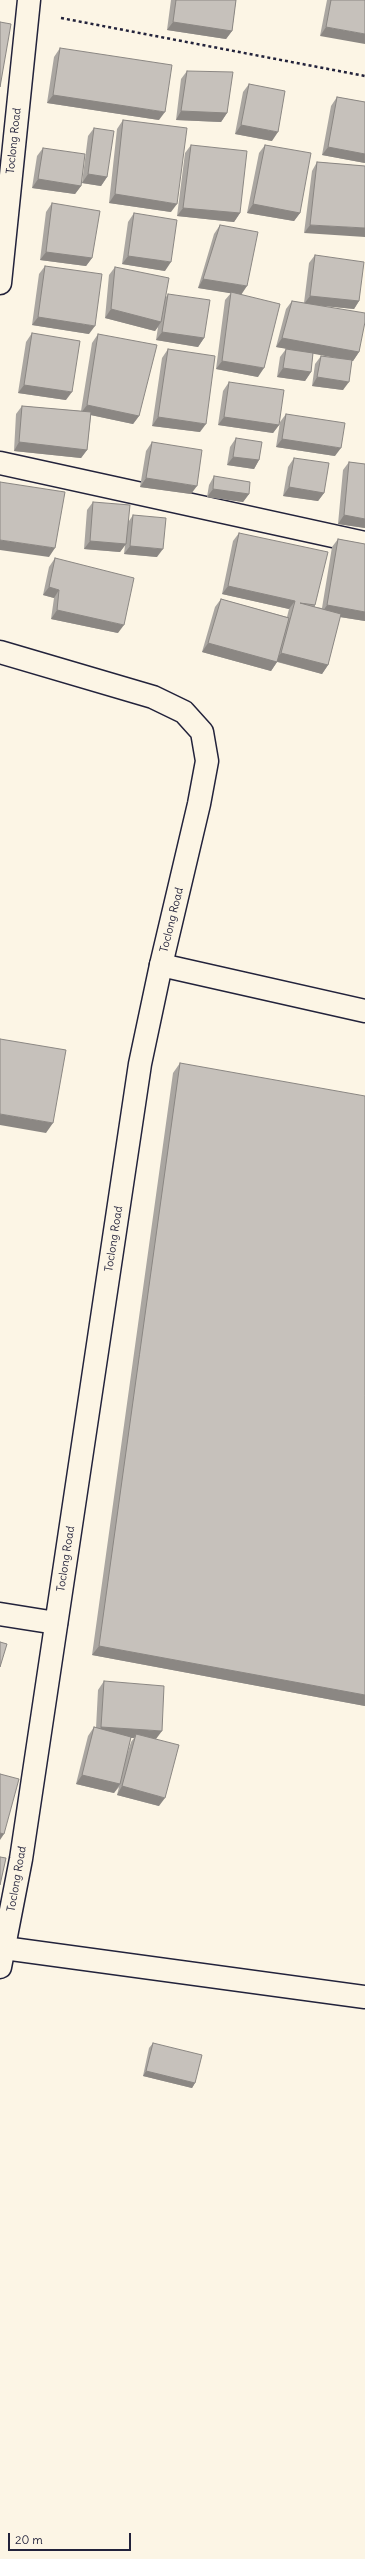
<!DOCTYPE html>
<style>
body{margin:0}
#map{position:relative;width:365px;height:2559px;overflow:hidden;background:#fcf5e5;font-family:Delius,sans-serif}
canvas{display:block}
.scale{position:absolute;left:8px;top:2533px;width:123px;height:18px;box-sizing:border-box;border:2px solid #22223b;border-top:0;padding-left:5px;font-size:12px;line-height:14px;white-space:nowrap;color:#22223b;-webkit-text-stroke:3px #fcf5e5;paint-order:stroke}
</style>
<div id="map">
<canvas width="365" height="2559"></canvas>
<div class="scale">20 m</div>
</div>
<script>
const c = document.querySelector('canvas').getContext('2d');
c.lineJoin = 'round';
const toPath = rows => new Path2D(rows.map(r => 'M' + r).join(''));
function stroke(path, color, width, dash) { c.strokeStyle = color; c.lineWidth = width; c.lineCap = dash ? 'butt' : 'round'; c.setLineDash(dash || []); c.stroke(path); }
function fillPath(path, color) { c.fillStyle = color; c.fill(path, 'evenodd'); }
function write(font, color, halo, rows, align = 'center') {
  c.font = font + ' Delius,sans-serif'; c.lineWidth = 3; c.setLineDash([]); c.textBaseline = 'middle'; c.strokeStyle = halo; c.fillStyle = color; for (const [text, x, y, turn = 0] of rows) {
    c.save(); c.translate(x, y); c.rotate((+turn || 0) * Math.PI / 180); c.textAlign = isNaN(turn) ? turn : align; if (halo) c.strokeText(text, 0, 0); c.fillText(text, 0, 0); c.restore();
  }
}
const street = toPath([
 [0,463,365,543],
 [161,965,365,1011],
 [0,1614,56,1623],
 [4,1948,365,1997]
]);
const secondary = toPath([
 [0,283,29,0],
 [0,652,153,697,184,712,202,732,207,761,199,804,161,965,140,1064,21,1859,0,1967]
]);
stroke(street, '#22223b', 25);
stroke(secondary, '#22223b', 25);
stroke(toPath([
 [61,18,365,76]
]), '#22223b', 2.5, [3, 3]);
stroke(street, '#fcf5e5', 22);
stroke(secondary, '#fcf5e5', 22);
fillPath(toPath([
 [171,0,236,0,232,31,226,39,167,30],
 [327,0,365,0,320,36],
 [60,48,159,120,47,103,54,57],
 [187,71,227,113,221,122,176,120,181,79],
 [249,84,272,141,235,134,243,92],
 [337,97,365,102,365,163,322,155,331,106],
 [123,120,171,212,109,203,117,129],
 [94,128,107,177,101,186,82,183,88,136],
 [191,145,240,213,234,222,177,216,185,153],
 [265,145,300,213,294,221,247,213,259,153],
 [43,148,81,186,75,194,32,188,37,156],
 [317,162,365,166,304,233,312,171],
 [52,203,92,258,86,266,40,260,46,212],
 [134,213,165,271,122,264,128,222],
 [220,225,241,295,258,377,216,369,225,300,231,293,198,288,214,234],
 [315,255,359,301,354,309,326,306,359,352,353,361,352,361,343,390,312,386,315,364,321,356,341,359,313,353,311,372,305,381,277,377,280,357,286,349,291,349,276,347,286,309,292,301,304,303,309,263],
 [45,266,89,334,32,325,39,274],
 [115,267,166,297,168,294,204,338,198,347,156,340,158,327,155,331,105,318,109,275],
 [32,333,66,400,18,393,26,342],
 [98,334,139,416,133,424,91,415,87,450,81,458,14,451,16,414,22,406,81,411,92,343],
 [168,349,200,432,152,426,162,358],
 [229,382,279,425,273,433,218,425,223,391],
 [286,414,335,456,276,447,280,422],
 [236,438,259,460,254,469,227,465,230,447],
 [152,442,191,494,140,487,146,451],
 [294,458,324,493,318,501,283,496,288,467],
 [349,462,365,464,365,528,338,524,343,470],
 [214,476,249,494,243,502,207,497,209,485],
 [93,502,129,521,133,515,157,557,124,554,125,545,120,552,84,549,87,510],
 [239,533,315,605,315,607,322,608,332,547,338,539,365,544,365,621,340,617,328,665,322,674,277,662,271,671,202,652,215,607,221,599,287,617,289,609,222,594,233,541],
 [55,558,118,633,51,619,54,598,43,595,49,567],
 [180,1063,365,1706,92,1655,173,1073],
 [104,1681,156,1739,159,1806,117,1795,119,1787,114,1793,76,1784,88,1736,94,1727,96,1728,98,1690],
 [131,1738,134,1738,131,1742,127,1755],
 [153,2043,195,2083,192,2088,143,2076,149,2048]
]), '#aaa6a1');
fillPath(toPath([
 [173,22,232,31,226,39,167,30],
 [326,27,365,34,365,44,320,36],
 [53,95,165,112,159,120,47,103],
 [181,111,227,113,221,122,176,120],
 [241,125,278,132,272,141,235,134],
 [328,147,365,154,365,163,322,155],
 [88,174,107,177,101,186,82,183],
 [38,179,81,186,75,194,32,188],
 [115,194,177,204,171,212,109,203],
 [253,204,300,213,294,221,247,213],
 [183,208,240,213,234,222,177,216],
 [310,225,365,228,365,237,304,233],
 [46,252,92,258,86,266,40,260],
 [128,256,171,262,165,271,122,264],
 [203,279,247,286,241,295,198,288],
 [310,296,359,301,354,309,304,304],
 [111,309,161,322,155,331,105,318],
 [38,317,95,326,89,334,32,325],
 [162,332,204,338,198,347,156,340],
 [282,338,359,352,353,361,276,347],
 [222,361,264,368,258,377,216,369],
 [283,368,311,372,305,381,277,377],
 [317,377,349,382,343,390,312,386],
 [24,385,72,392,66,400,18,393],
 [87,405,139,416,133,424,81,413],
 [158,417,206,424,200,432,152,426],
 [224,417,279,425,273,433,218,425],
 [282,439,341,448,335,456,276,447],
 [19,442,87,450,81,458,14,451],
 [233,457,259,460,254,469,227,465],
 [146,478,197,486,191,494,140,487],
 [289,487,324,493,318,501,283,496],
 [213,489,249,494,243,502,207,497],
 [344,515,365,519,365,528,338,524],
 [0,540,55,548,49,557,0,550],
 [90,541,126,544,120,552,84,549],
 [130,546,163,549,157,557,124,554],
 [228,586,295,601,289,609,222,594],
 [49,587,59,590,54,598,43,595],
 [327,605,365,612,365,621,321,614],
 [57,610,124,625,118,633,51,619],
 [208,643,277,662,271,671,202,652],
 [281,653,328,665,322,674,275,661],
 [0,1114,53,1123,46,1133,0,1125],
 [99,1646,365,1695,365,1706,92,1655],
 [101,1727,162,1731,156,1739,136,1734,134,1738,95,1735],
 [82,1775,120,1784,114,1793,76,1784],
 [122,1786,165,1798,159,1806,117,1795],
 [0,1833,4,1834,0,1840],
 [146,2071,195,2083,192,2088,143,2076]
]), '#8b8783');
const building = toPath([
 [176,0,236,0,232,31,173,22,176,0],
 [331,0,365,0,365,34,326,27,331,0],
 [0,22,11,24,0,87,0,22],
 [60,48,172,65,165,112,53,95,60,48],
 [187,71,233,72,227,113,181,111,187,71],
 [249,84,285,91,278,132,241,125,249,84],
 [337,97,365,102,365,154,328,147,337,97],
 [123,120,187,128,177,204,115,194,123,120],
 [94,128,114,131,107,177,88,174,94,128],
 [191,145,247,151,240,213,183,208,191,145],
 [265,145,311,153,300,213,253,204,265,145],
 [43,148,85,154,81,186,38,179,43,148],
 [317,162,365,166,365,228,310,225,317,162],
 [52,203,100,211,92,258,46,252,52,203],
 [134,213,177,220,171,262,128,256,134,213],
 [220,225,258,232,247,286,203,279,220,225],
 [315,255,364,262,359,301,310,296,315,255],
 [45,266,102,274,95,326,38,317,45,266],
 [115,267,169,278,161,322,111,309,115,267],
 [231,292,280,304,264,368,222,361,231,292],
 [168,294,210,300,204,338,162,332,168,294],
 [292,301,365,313,365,322,359,352,282,338,292,301],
 [32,333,80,341,72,392,24,385,32,333],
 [98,334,157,345,139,416,87,405,98,334],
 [168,349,215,356,206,424,158,417,168,349],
 [286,349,313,353,311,372,283,368,286,349],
 [321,356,352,360,349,382,317,377,321,356],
 [229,382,284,390,279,425,224,417,229,382],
 [22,406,91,412,87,450,19,442,22,406],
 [286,414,345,423,341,448,282,439,286,414],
 [236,438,262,442,259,460,233,457,236,438],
 [152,442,202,450,197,486,146,478,152,442],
 [294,458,329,463,324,493,289,487,294,458],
 [349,462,365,464,365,519,344,515,349,462],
 [214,476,250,482,249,494,213,489,214,476],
 [0,482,65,492,55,548,0,540,0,482],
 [93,502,130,505,126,544,90,541,93,502],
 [133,515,166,518,163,549,130,546,133,515],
 [239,533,328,552,315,605,300,603,341,614,328,665,281,653,295,601,228,586,239,533],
 [338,539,365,544,365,612,327,605,338,539],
 [55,558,134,578,124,625,57,610,59,590,49,587,55,558],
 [221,599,289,618,277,662,208,643,221,599],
 [0,1039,66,1050,53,1123,0,1114,0,1039],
 [180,1063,365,1096,365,1695,99,1646,180,1063],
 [0,1642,7,1644,0,1667,0,1642],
 [104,1681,164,1686,162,1731,101,1727,104,1681],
 [94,1727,131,1737,120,1784,82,1775,94,1727],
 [136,1734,179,1745,165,1798,122,1786,136,1734],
 [0,1774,19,1779,4,1834,0,1833,0,1774],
 [0,1857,6,1858,0,1885,0,1857],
 [153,2043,202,2055,195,2083,146,2071,153,2043]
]);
fillPath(building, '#c6c1bb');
stroke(building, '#8b8783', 1);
write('11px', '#22223b', '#fcf5e5', [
 ["Toclong Road",14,141,-84],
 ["Toclong Road",172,920,-76],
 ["Toclong Road",114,1239,-81],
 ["Toclong Road",66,1559,-81],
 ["Toclong Road",17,1879,-80]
]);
</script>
